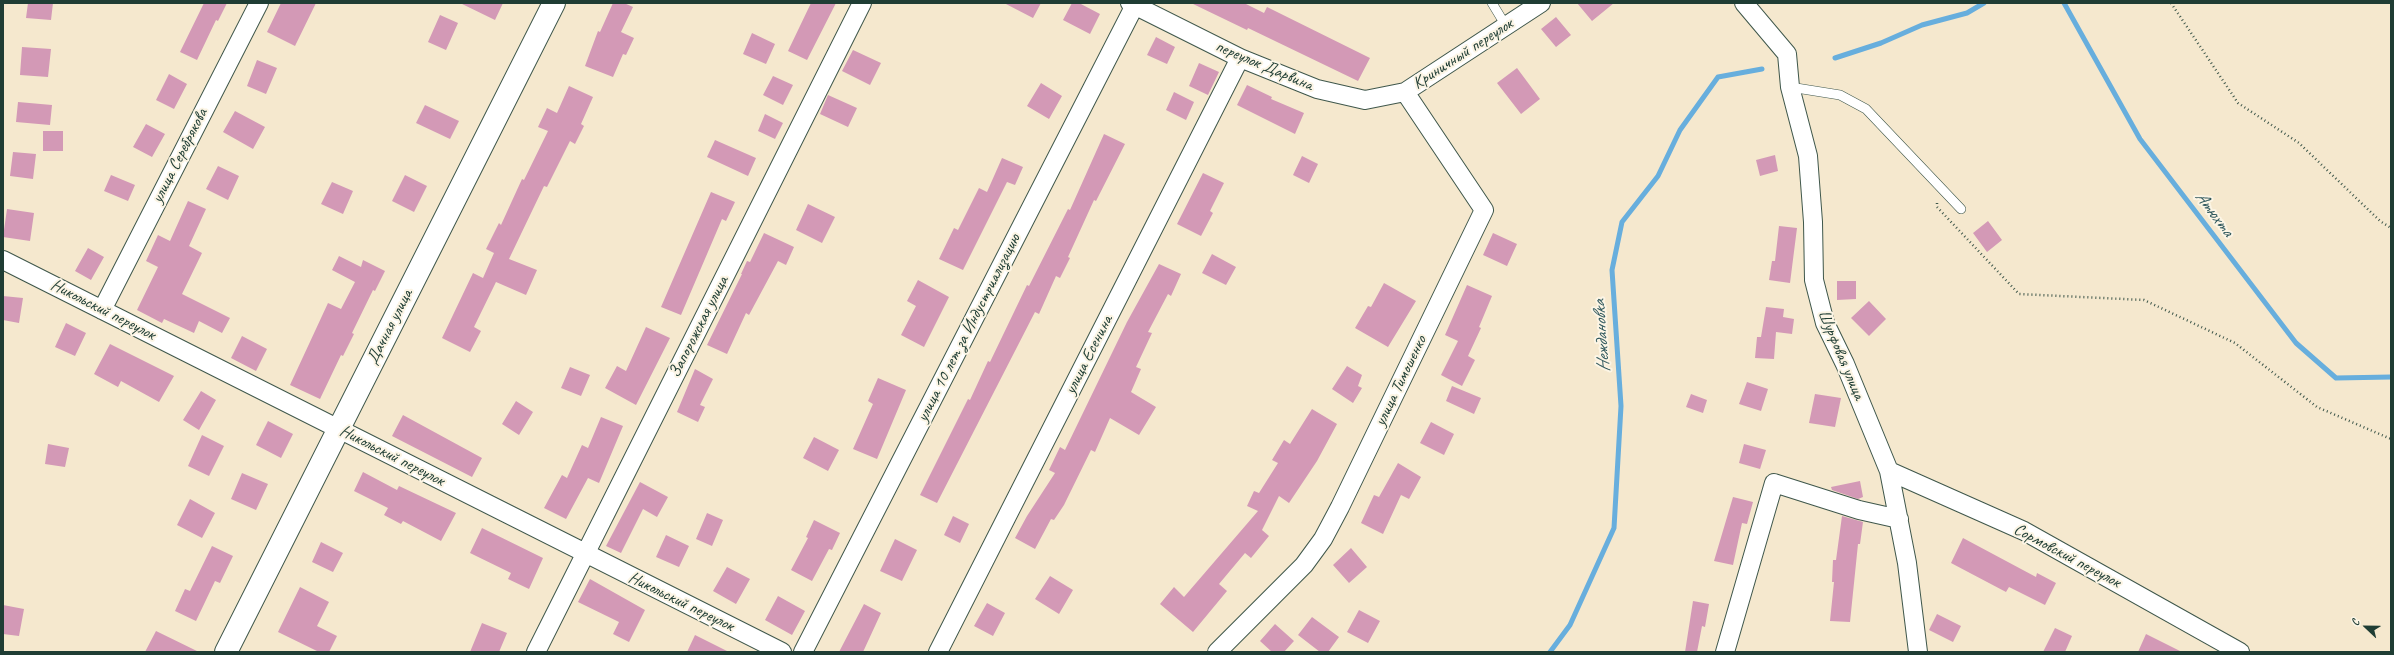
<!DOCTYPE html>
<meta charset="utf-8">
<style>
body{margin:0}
#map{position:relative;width:2394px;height:655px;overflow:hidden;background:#f5e8ce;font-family:Caveat,sans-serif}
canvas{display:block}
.frame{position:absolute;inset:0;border:4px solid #1f3d34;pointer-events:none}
.north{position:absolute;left:2346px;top:607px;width:40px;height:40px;-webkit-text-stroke:3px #fcf5e5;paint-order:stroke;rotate:292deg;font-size:11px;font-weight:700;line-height:16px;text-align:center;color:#1f3d34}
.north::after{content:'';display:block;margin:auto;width:14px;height:18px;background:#1f3d34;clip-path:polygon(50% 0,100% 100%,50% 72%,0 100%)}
</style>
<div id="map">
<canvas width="2394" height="655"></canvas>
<div class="frame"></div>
<div class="north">С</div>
</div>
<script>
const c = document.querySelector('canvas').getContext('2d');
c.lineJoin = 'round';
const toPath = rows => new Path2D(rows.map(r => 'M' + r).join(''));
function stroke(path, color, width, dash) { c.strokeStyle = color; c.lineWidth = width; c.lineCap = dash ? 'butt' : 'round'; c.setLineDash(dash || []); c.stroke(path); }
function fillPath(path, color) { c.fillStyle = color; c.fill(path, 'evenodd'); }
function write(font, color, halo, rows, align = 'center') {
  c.font = font + ' Caveat,sans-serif'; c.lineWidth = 4; c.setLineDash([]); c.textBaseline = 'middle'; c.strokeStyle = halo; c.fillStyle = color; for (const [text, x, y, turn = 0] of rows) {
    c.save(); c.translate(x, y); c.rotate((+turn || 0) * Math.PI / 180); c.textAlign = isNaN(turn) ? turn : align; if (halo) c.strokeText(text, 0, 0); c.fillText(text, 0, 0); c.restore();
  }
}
stroke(toPath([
 [2064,3,2140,139,2296,343,2336,378,2391,377],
 [1835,58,1881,43,1922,25,1967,13,1984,3],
 [1550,652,1570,625,1614,528,1621,406,1612,270,1622,222,1658,176,1680,130,1718,77,1762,69]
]), '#67aedd', 5);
fillPath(toPath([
 [28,3,53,3,51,20,26,18],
 [204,3,227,3,218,21,216,20,197,60,180,52],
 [281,3,316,3,295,46,267,32],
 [460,3,503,3,495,20],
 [613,3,624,3,633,7,621,32,634,38,626,55,623,54,613,77,585,66,598,31,600,32],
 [811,3,836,3,807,60,788,51],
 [1004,3,1041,3,1033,18],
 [1072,3,1079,3,1100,14,1090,34,1063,20],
 [1191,3,1244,3,1264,13,1267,7,1370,58,1358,81,1248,28,1247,30],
 [1577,3,1614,3,1592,21],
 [440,15,458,23,446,50,428,42],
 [1556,17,1571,35,1556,47,1541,29],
 [752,33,775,44,766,64,743,54],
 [1156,37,1175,47,1167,64,1147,55],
 [22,47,51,49,48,77,20,75],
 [853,50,881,63,870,85,842,71],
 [257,60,277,68,266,94,247,86],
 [1199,63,1219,72,1208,95,1189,86],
 [1517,68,1540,99,1521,114,1497,83],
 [169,74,187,84,174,109,156,100],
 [773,76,793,85,783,105,763,95],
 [1041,83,1062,96,1049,119,1027,106],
 [1247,85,1272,97,1271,99,1304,113,1295,134,1237,105],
 [569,86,593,97,581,124,584,126,575,144,570,141,547,187,544,186,509,259,537,270,526,295,496,282,474,327,481,331,470,352,442,338,473,273,483,278,494,253,486,249,499,223,501,225,522,179,524,180,548,131,538,127,547,108,557,113],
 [1174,92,1194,102,1186,120,1166,110],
 [828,95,857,108,848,127,820,114],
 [18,102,52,105,50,125,16,122],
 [425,105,459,121,450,139,416,123],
 [235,111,265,127,253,149,223,132],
 [765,114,783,123,775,139,758,131],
 [146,124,165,134,152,157,133,147],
 [43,131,63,131,63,151,43,151],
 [1104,134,1125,144,1096,201,1094,200,1068,257,1070,258,1060,278,1056,276,1039,314,1035,312,937,503,920,495,968,399,970,400,988,361,990,362,1027,285,1029,286,1068,209,1070,210],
 [715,140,756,158,748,176,707,157],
 [13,152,36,154,33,179,10,176],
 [1775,155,1778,171,1760,176,1756,160],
 [1302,156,1318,164,1309,183,1293,175],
 [1002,158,1023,167,1015,185,1007,182,963,270,939,259,954,228,958,230,979,188,987,192],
 [218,166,239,176,228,200,206,189],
 [1203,173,1224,183,1210,211,1213,213,1201,236,1177,224],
 [111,175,135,185,128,201,104,191],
 [405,175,427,186,414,212,392,201],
 [332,182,353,191,343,214,321,204],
 [711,192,735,202,726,221,722,219,681,315,661,307],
 [188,201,206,209,189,246,202,253,182,294,230,318,222,333,199,321,194,333,164,319,162,323,137,310,158,267,146,261,158,235,170,241],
 [808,204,835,217,822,243,796,230],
 [7,209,34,213,30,241,3,237],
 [1988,221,2002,240,1987,252,1973,233],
 [1779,226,1797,228,1790,283,1769,280,1772,261,1775,261],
 [764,233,794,247,786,265,778,261,749,315,746,313,727,354,707,345,742,274,741,274,747,261,750,262],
 [1493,233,1517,244,1507,266,1483,255],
 [88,248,104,257,91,280,75,271],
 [1212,254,1236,267,1226,285,1202,273],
 [339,256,361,267,363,260,385,271,375,291,373,290,352,333,354,334,343,356,341,355,320,399,290,385,328,303,341,309,355,282,332,270],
 [1159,264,1181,274,1171,296,1168,294,1148,332,1152,333,1136,367,1141,369,1131,392,1156,407,1139,435,1110,418,1095,452,1091,450,1064,505,1054,520,1051,519,1035,549,1015,538,1027,516,1055,473,1049,470,1060,447,1065,450,1127,322],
 [918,280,949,297,924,347,901,335,916,306,907,301],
 [1837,281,1856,281,1856,299,1837,300],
 [1384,283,1416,301,1388,347,1355,328,1368,306,1371,307],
 [1467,285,1492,296,1479,327,1481,328,1468,356,1475,360,1462,386,1441,375,1458,341,1445,335],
 [3,296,23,298,19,323,3,320],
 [1869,301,1886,319,1869,336,1851,318],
 [1766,307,1784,309,1783,317,1794,319,1792,334,1776,332,1774,359,1755,358,1757,337,1761,337],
 [66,323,86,333,75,356,55,347],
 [646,327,670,338,636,405,605,388,617,366,626,371],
 [242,336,267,349,256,371,231,358],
 [110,344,174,376,159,402,121,381,118,387,94,374],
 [1347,366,1362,375,1358,386,1362,388,1353,403,1332,389],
 [570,367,590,375,581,396,561,388],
 [695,369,713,379,700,405,705,407,698,422,677,412],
 [878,378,906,390,877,459,853,449,873,404,868,401],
 [1747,382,1768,389,1761,411,1739,404],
 [1452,386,1481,398,1474,414,1446,401],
 [201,391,216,400,199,430,183,420],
 [1691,394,1707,400,1703,413,1686,407],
 [1815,394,1841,398,1835,427,1809,423],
 [516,401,533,412,519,435,502,424],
 [1312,409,1337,424,1317,461,1289,503,1279,496,1262,530,1269,536,1251,558,1245,553,1219,584,1227,591,1193,632,1160,604,1174,587,1184,597,1258,511,1247,506,1254,491,1259,493,1278,463,1272,460,1284,440,1290,444],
 [403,415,482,458,472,477,392,436],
 [601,417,623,426,599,483,588,478,566,519,544,508,562,475,567,478,582,445,588,448],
 [268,421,293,434,281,458,256,445],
 [1431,422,1454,434,1444,455,1420,443],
 [202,435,224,446,209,476,188,466],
 [814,437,839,450,828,471,803,458],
 [48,444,69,448,65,467,45,464],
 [1744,444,1766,450,1760,469,1739,463],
 [1398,463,1421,477,1409,499,1401,495,1383,534,1361,523,1374,495,1379,497],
 [363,472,397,490,399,486,456,513,441,541,403,521,401,524,384,515,388,508,354,491],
 [242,473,268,484,256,510,231,499],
 [1860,481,1863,497,1858,499,1832,490,1831,487],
 [640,482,668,497,657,517,643,509,621,553,606,546],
 [1733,497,1753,502,1747,524,1742,523,1733,565,1714,561],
 [190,499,215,513,202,538,177,525],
 [707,513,723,520,712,546,696,539],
 [953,516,969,524,960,543,944,535],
 [1842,516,1863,522,1860,544,1858,544,1850,622,1830,621,1834,582,1832,582,1833,560,1836,560],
 [814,520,840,533,832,550,829,549,812,581,791,570,808,538,806,537],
 [482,528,543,558,529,589,508,579,511,573,470,553],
 [666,535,689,546,679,567,656,557],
 [1963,538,2036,577,2037,573,2056,583,2045,605,2009,587,2006,592,1951,563],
 [895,539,917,550,902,581,880,571],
 [321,542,343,553,333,572,312,562],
 [212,546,233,556,220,583,215,581,196,621,175,611,185,589,190,591],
 [1351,548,1367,567,1349,583,1333,565],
 [727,567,750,579,736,604,713,591],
 [1050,576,1073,590,1059,614,1035,599],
 [590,579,645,610,629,642,613,634,619,622,578,602],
 [300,587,329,602,317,626,337,636,329,652,319,652,278,632],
 [778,596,805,611,792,635,765,620],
 [1693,601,1709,604,1705,627,1702,626,1697,652,1685,652],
 [987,603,1005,613,993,636,974,626],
 [864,604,881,613,863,652,839,652],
 [3,605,24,609,19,636,3,634],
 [1359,610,1380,621,1368,643,1347,632],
 [1937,614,1961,626,1953,642,1929,630],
 [1312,617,1339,637,1328,652,1320,652,1298,635],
 [482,623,507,633,499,652,470,652],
 [1275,624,1294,641,1284,652,1272,652,1260,641],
 [2055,628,2072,636,2065,652,2043,652],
 [156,631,199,652,145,652],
 [2146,634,2182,652,2138,652],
 [695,635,729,652,687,652]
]), '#d399b6');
const service = toPath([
 [1492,3,1506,26],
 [1790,87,1840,95,1866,109,1961,209]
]);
const minor = toPath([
 [1130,3,1240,58,1317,89,1365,100,1405,92,1541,3],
 [1744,3,1787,54,1790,87,1808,156,1813,222,1814,280,1825,323,1845,364,1889,471,1907,563,1918,652],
 [3,260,782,652],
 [102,310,259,3],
 [1889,471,2024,531,2240,652],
 [536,652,862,3],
 [803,652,1136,3],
 [938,652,1240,58],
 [1217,652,1304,565,1323,539,1340,507,1484,210,1405,92],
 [1725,652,1774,483,1859,510,1899,519]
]);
const tertiary = toPath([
 [226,652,554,3]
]);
stroke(service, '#3f574b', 10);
stroke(minor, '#3f574b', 20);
stroke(tertiary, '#3f574b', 24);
stroke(toPath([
 [2171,3,2238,103,2299,143,2380,221,2391,228],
 [1937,203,1937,207,2019,294,2144,300,2235,343,2317,407,2391,439]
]), '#3f574b', 2.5, [1, 3]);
stroke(service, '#fff', 9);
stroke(minor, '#fff', 18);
stroke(tertiary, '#fff', 22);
write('17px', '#1f3d34', '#fcf5e5', [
 ["Криничный переулок",1463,54,-33],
 ["переулок Дарвина",1264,66,23],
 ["улица Серебрякова",180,156,-63],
 ["Никольский переулок",103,310,27],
 ["Дачная улица",390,327,-63],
 ["Запорожская улица",699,327,-63],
 ["улица 10 лет за Индустриализацию",969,328,-63],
 ["улица Есенина",1089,355,-63],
 ["Шурфовая улица",1841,355,67],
 ["улица Тимошенко",1401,381,-64],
 ["Никольский переулок",392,456,27],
 ["Сормовский переулок",2067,556,28],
 ["Никольский переулок",681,602,26]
]);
write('italic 18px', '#31595e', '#fcf5e5', [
 ["Атюхта",2214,214,53],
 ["Неждановка",1602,336,-94]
]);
</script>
